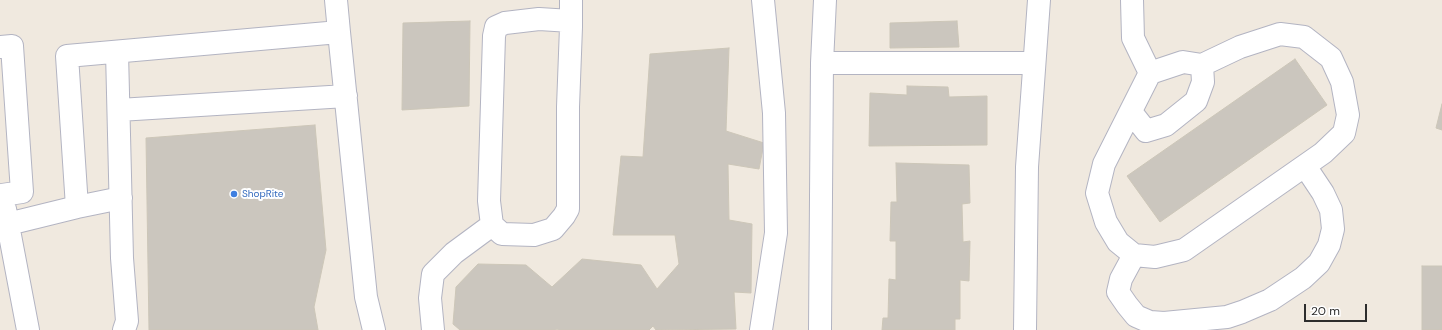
<!DOCTYPE html>
<style>
body{margin:0}
#map{position:relative;width:1442px;height:330px;overflow:hidden;background:#f0e9df;font-family:"DM Sans",sans-serif}
canvas{display:block}
.scale{position:absolute;left:1304px;top:304px;width:63px;height:18px;box-sizing:border-box;border:2px solid #2d2d2d;border-top:0;padding-left:5px;font-size:12px;line-height:14px;white-space:nowrap;color:#2d2d2d;-webkit-text-stroke:3px #fff;paint-order:stroke}
</style>
<div id="map">
<canvas width="1442" height="330"></canvas>
<div class="scale">20 m</div>
</div>
<script>
const c = document.querySelector('canvas').getContext('2d');
c.lineJoin = 'round';
function fillPath(path, color) { c.fillStyle = color; c.fill(path, 'evenodd'); }
const toPath = rows => new Path2D(rows.map(r => 'M' + r).join(''));
function stroke(path, color, width, dash) { c.strokeStyle = color; c.lineWidth = width; c.lineCap = dash ? 'butt' : 'round'; c.setLineDash(dash || []); c.stroke(path); }
function write(font, color, halo, rows, align = 'center') {
  c.font = font + ' "DM Sans",sans-serif'; c.lineWidth = 4; c.setLineDash([]); c.textBaseline = 'middle'; c.strokeStyle = halo; c.fillStyle = color; for (const [text, x, y, turn = 0] of rows) {
    c.save(); c.translate(x, y); c.rotate((+turn || 0) * Math.PI / 180); c.textAlign = isNaN(turn) ? turn : align; if (halo) c.strokeText(text, 0, 0); c.fillText(text, 0, 0); c.restore();
  }
}
const building = toPath([
 [470,21,469,106,402,110,403,23,470,21],
 [957,21,959,47,890,48,890,23,957,21],
 [729,48,726,131,764,143,759,169,728,164,729,220,752,224,751,293,734,292,736,329,656,330,653,326,649,330,559,330,557,329,555,330,460,330,453,324,456,287,478,264,526,265,552,287,582,259,641,265,657,289,679,264,675,235,613,235,621,156,643,157,650,54,729,48],
 [1295,59,1327,105,1160,222,1127,176,1295,59],
 [907,86,948,87,949,97,987,96,987,145,869,146,870,93,907,95,907,86],
 [1442,104,1442,130,1436,128,1442,104],
 [315,125,326,250,314,307,318,330,149,330,146,138,315,125],
 [896,163,969,165,970,203,962,204,963,242,970,241,969,281,960,280,960,319,955,319,955,330,882,330,883,318,888,318,889,279,896,280,896,241,890,241,891,202,897,202,896,163],
 [1422,266,1442,266,1442,330,1422,330,1422,266]
]);
fillPath(building, '#cbc6be');
stroke(building, '#ccc6b8', 1);
const minor = toPath([
 [336,0,339,32],
 [571,0,571,27,568,107,568,209,564,216,553,229,534,235,502,234,492,225,489,201,494,36,496,27,505,23,539,19,571,21],
 [1132,0,1133,38,1150,73,1104,164,1097,193,1106,222,1118,242,1134,255,1155,257,1184,250,1323,153,1344,133,1348,115,1342,82,1331,58,1304,37,1280,34,1240,47,1202,65],
 [0,47,12,46,22,192,2,195],
 [117,52,122,258,127,321,124,330],
 [822,63,1034,63],
 [119,110,346,96],
 [1131,112,1146,131,1166,125,1196,101,1203,82,1202,65,1183,62,1150,73],
 [77,207,121,198],
 [5,209,28,330],
 [8,224,77,207,67,56,339,32,366,297,374,330],
 [1134,255,1121,279,1118,292,1127,305,1136,316,1150,322,1164,323,1227,317,1242,312,1270,300,1303,278,1319,263,1329,245,1333,229,1331,210,1323,193,1305,166],
 [433,330,430,298,433,274,454,253,492,225],
 [761,330,776,233,774,113,763,0],
 [820,330,822,63,825,0],
 [1025,330,1027,167,1039,0]
]);
stroke(minor, '#b3b4c2', 24);
stroke(minor, '#fff', 22);
for (const [x, y, r, color] of [
 [234,194,4,"#3f7fe0"]
]) { const dot = new Path2D(); dot.arc(x, y, r, 0, 2 * Math.PI); c.fillStyle = color; c.fill(dot); stroke(dot, '#fff', 1.5); }
write('10px', '#366cbe', '#fff', [
 ["ShopRite",242,194]
], 'left');
</script>
